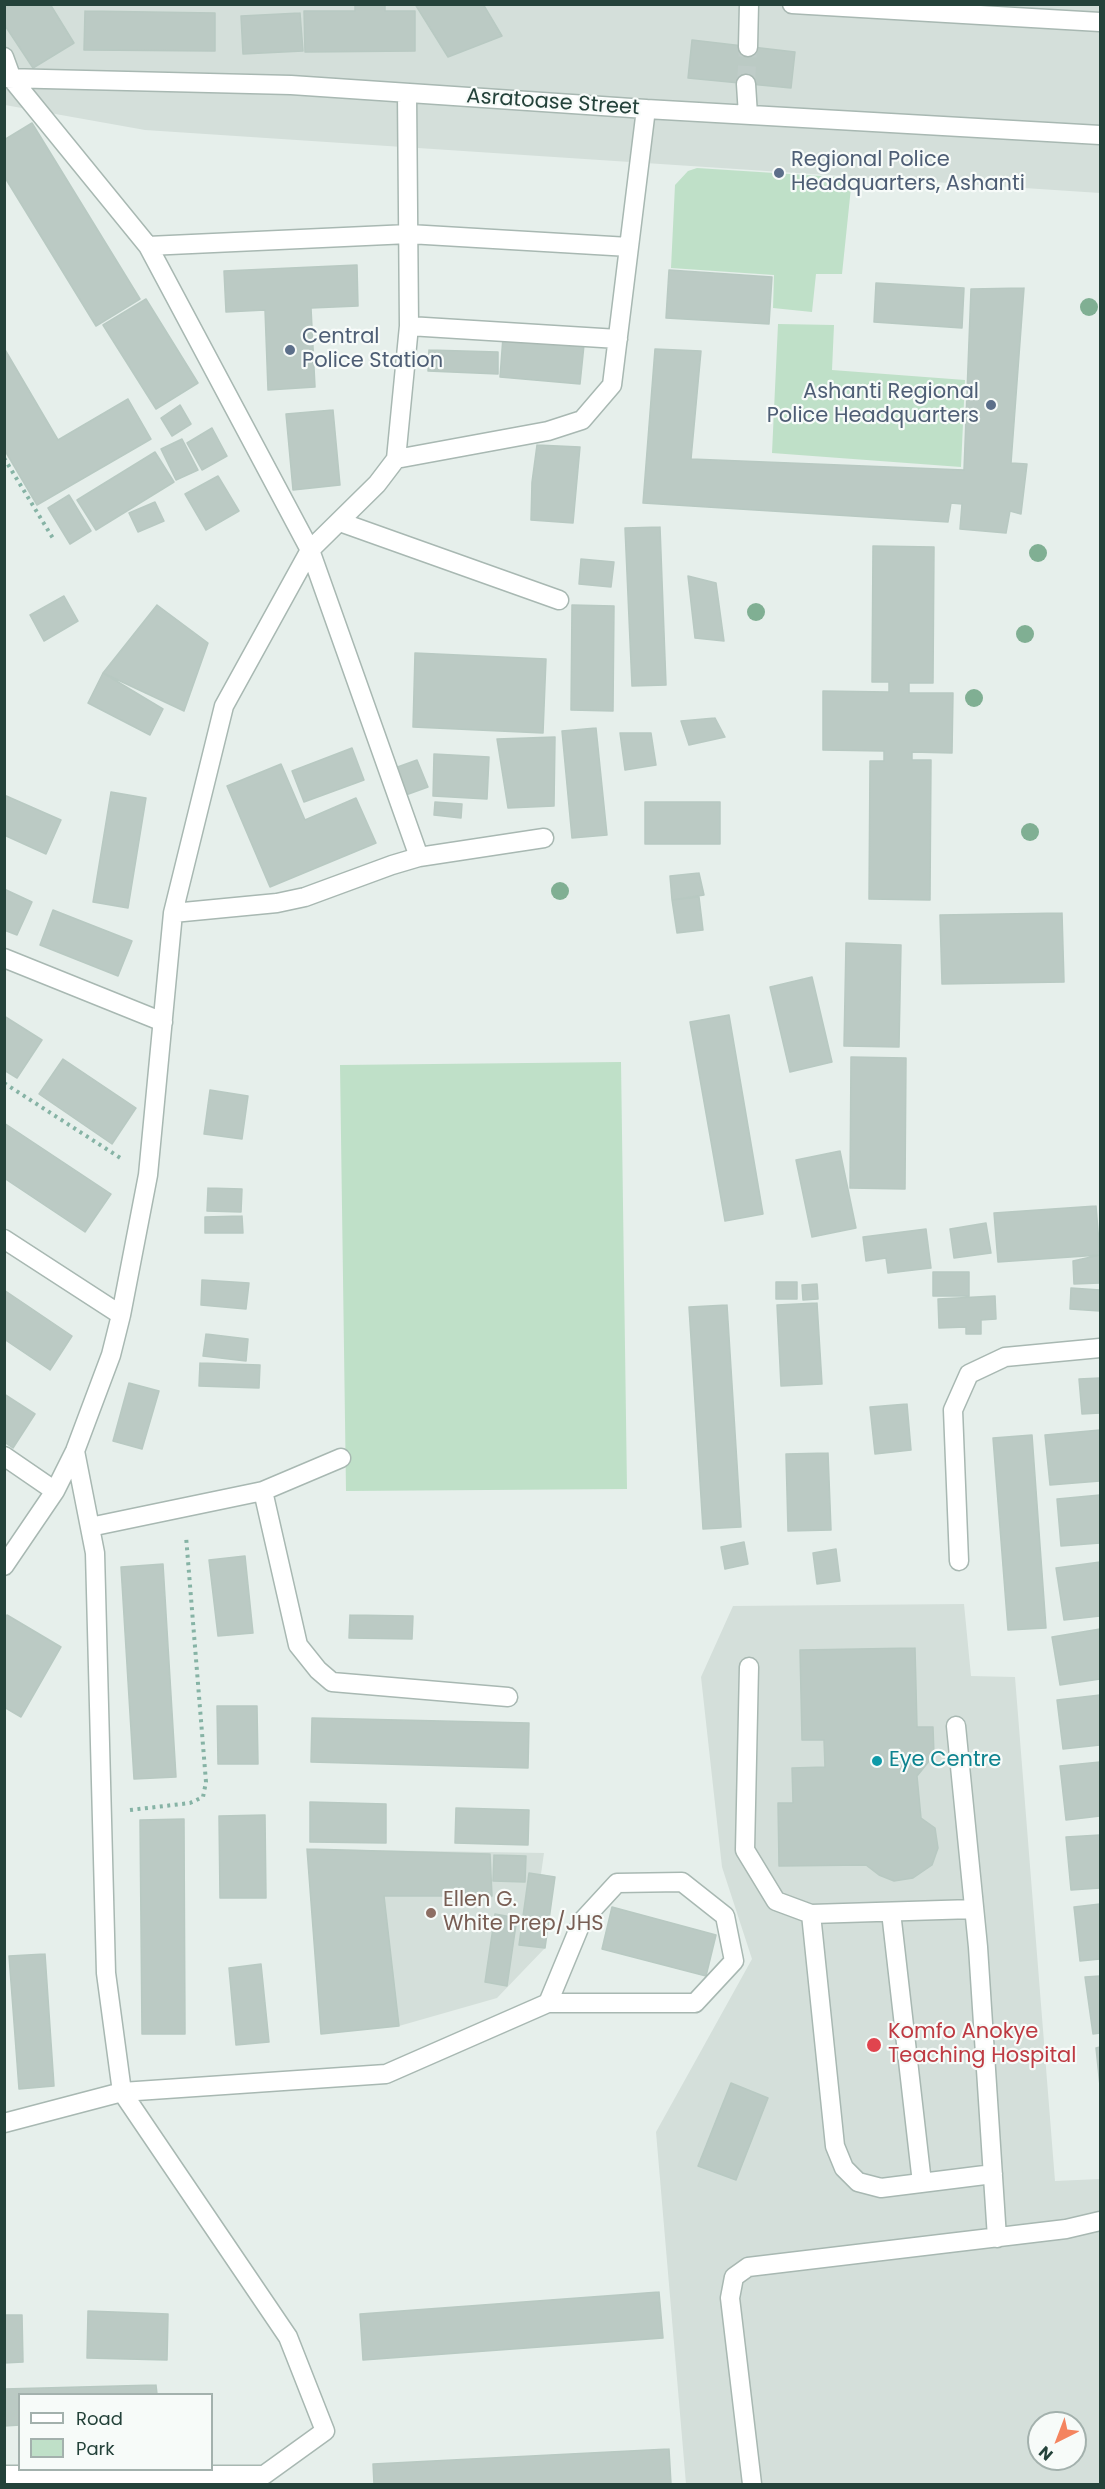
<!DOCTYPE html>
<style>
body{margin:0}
#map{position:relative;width:1105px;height:2489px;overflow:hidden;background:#e6efeb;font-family:Poppins,sans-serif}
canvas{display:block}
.frame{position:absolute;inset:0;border:6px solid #24423a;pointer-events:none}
.legend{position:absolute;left:18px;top:2393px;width:195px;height:78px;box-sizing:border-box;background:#f7fbf9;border:2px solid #a3b1ad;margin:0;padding:8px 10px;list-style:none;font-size:18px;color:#24423a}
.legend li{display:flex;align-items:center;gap:12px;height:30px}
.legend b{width:30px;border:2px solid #a3b1ad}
.north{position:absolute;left:1027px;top:2411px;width:60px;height:60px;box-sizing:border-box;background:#f7fbf9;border:2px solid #a3b1ad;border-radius:50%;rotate:222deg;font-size:16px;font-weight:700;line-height:24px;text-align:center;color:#24423a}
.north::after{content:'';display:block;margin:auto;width:21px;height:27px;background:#f4845f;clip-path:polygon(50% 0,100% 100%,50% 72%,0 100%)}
</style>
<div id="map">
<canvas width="1105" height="2489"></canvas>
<div class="frame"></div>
<ul class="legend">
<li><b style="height:8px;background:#fff"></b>Road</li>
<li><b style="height:16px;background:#bfe0c8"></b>Park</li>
</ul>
<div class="north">N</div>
</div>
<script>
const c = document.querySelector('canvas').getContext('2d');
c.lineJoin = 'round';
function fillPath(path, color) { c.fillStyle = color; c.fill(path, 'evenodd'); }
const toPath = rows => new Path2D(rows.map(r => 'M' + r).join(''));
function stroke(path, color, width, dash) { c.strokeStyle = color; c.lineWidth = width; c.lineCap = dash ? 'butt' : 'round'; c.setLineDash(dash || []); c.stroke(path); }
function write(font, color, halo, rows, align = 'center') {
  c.font = font + ' Poppins,sans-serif'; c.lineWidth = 4.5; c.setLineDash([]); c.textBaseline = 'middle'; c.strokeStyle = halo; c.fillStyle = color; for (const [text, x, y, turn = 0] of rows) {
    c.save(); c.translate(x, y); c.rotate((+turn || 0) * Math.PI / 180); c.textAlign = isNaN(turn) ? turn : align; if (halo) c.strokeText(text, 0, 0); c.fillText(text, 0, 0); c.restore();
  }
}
fillPath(toPath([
 [4,5,1100,5,1100,193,145,130,5,105],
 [964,1604,971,1676,1015,1677,1055,2181,1100,2179,1100,2484,686,2484,656,2132,752,1959,722,1867,701,1677,733,1606],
 [1039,2423,1075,2423,1075,2459,1039,2459],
 [307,1849,544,1853,541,1874,555,1877,545,1948,497,1998,399,2026,321,2034]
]), '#d4dfda');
fillPath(toPath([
 [697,168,852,178,842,274,816,274,812,312,773,308,774,275,671,268,675,185,688,171],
 [778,324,834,325,832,370,965,380,961,467,772,453],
 [621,1062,627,1489,346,1491,340,1065]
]), '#bfe0c8');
const building = toPath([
 [4,4,50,4,74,43,33,68,4,24,4,4],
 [355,4,385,4,385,11,415,11,415,51,305,52,304,11,355,11,355,4],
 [415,4,483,4,502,36,448,57,415,4],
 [85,11,215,13,215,51,84,50,85,11],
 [300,13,303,51,243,54,241,16,300,13],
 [692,40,795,52,791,88,688,78,692,40],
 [32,123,140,299,96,326,4,176,4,140,32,123],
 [357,265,358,306,311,308,315,387,268,390,265,310,226,312,224,271,357,265],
 [669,270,772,277,769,324,666,318,669,270],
 [876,283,964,288,962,328,874,322,876,283],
 [1024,288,1011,463,1027,464,1021,514,1010,511,1006,533,960,529,962,504,951,503,948,522,643,503,655,349,701,351,691,459,964,470,971,289,1024,288],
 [146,299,198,383,156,409,103,325,146,299],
 [503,337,584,345,580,384,500,377,503,337],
 [4,348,58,440,128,399,151,439,37,505,4,449,4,348],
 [429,350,498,352,498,374,428,371,429,350],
 [180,405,191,424,172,436,161,418,180,405],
 [333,410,340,485,293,490,286,414,333,410],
 [212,428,227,456,202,470,187,443,212,428],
 [182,439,198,470,176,480,161,449,182,439],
 [537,445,580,447,573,523,531,520,532,482,537,445],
 [155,452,174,482,96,530,77,500,155,452],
 [218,476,239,511,206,530,185,494,218,476],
 [69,495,91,531,70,544,48,508,69,495],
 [155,502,164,521,138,532,129,513,155,502],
 [660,527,666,685,632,686,625,528,660,527],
 [873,546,934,547,933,683,909,683,909,693,953,693,952,753,912,752,912,760,931,760,930,900,869,899,870,761,884,761,884,751,823,750,823,691,889,692,889,682,872,682,873,546],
 [581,559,614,562,611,587,579,584,581,559],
 [688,576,716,583,724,641,695,638,688,576],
 [64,596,78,621,44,641,30,615,64,596],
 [157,605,208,643,184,711,103,673,157,605],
 [572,605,614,606,613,711,571,710,572,605],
 [415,653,546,659,543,733,413,727,415,653],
 [103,673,163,709,150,735,88,703,103,673],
 [715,718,725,737,689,745,681,721,715,718],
 [596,728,607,835,572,838,562,731,596,728],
 [620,733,651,733,656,765,625,770,620,733],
 [555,737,554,806,508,808,497,739,555,737],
 [352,748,364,780,304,802,292,771,352,748],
 [434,754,489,757,487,799,433,796,434,754],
 [417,760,428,787,403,796,392,769,417,760],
 [281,764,305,820,356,798,376,843,270,887,227,786,281,764],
 [111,792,146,798,128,908,93,902,111,792],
 [4,795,61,820,46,854,4,835,4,795],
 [435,802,462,804,461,818,434,815,435,802],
 [645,802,720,802,720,844,645,844,645,802],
 [699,873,704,895,672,900,670,876,699,873],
 [4,889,32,902,17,935,4,930,4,889],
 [699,897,703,930,677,933,672,900,699,897],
 [53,910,132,941,118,976,40,945,53,910],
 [1062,913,1064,982,942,984,940,915,1062,913],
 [846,943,901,945,899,1047,844,1046,846,943],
 [812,977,832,1062,790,1072,770,987,812,977],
 [729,1015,763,1214,725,1221,690,1022,729,1015],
 [4,1016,42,1040,17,1078,4,1070,4,1016],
 [851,1057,906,1058,905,1189,850,1188,851,1057],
 [63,1059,136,1108,112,1144,39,1094,63,1059],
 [210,1090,248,1096,242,1139,204,1134,210,1090],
 [4,1123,111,1194,85,1232,4,1178,4,1123],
 [840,1151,856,1228,812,1237,796,1160,840,1151],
 [208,1188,242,1189,241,1212,207,1211,208,1188],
 [1096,1206,1100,1255,998,1262,994,1213,1096,1206],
 [242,1216,243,1233,205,1233,205,1217,242,1216],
 [986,1223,991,1253,954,1258,950,1229,986,1223],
 [926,1229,931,1268,888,1273,886,1258,866,1261,863,1237,926,1229],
 [1100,1255,1100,1283,1074,1284,1073,1261,1100,1255],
 [933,1272,969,1272,969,1296,933,1296,933,1272],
 [202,1280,249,1283,246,1309,201,1305,202,1280],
 [776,1282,797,1282,797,1299,776,1299,776,1282],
 [817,1284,818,1299,803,1300,802,1285,817,1284],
 [1071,1288,1100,1290,1100,1311,1070,1309,1071,1288],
 [4,1290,72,1336,50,1370,4,1339,4,1290],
 [995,1296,996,1319,981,1320,981,1334,966,1334,966,1327,939,1328,938,1299,995,1296],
 [817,1303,822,1384,781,1386,777,1305,817,1303],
 [727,1305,741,1527,703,1529,689,1307,727,1305],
 [206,1334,248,1339,246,1361,203,1356,206,1334],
 [200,1363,260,1365,259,1388,199,1386,200,1363],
 [1100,1378,1100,1413,1082,1414,1079,1379,1100,1378],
 [129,1383,159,1391,142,1449,113,1441,129,1383],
 [4,1394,35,1414,13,1448,4,1442,4,1394],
 [907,1404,911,1450,875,1454,870,1407,907,1404],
 [1100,1430,1100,1481,1050,1485,1045,1435,1100,1430],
 [1032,1435,1046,1628,1008,1630,993,1438,1032,1435],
 [828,1453,831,1530,788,1531,786,1454,828,1453],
 [1100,1495,1100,1543,1061,1546,1057,1499,1100,1495],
 [744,1542,748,1564,725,1569,721,1547,744,1542],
 [836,1549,840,1581,817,1584,813,1553,836,1549],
 [245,1556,253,1633,218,1636,209,1560,245,1556],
 [1100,1562,1100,1616,1064,1620,1056,1568,1100,1562],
 [163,1564,176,1777,134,1779,121,1567,163,1564],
 [7,1615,61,1647,21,1717,4,1707,4,1620,7,1615],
 [350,1615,413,1616,412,1639,349,1638,350,1615],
 [1100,1629,1100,1679,1060,1685,1052,1637,1100,1629],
 [915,1648,917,1727,933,1727,934,1755,917,1776,921,1818,935,1828,938,1848,932,1865,913,1878,894,1881,879,1875,866,1865,779,1866,778,1803,793,1803,792,1768,825,1767,824,1740,802,1740,800,1650,915,1648],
 [1100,1695,1100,1745,1063,1749,1057,1700,1100,1695],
 [217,1706,257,1706,258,1764,218,1764,217,1706],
 [312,1718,529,1723,528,1768,311,1762,312,1718],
 [1100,1762,1100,1816,1066,1820,1060,1766,1100,1762],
 [310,1802,386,1804,386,1843,310,1842,310,1802],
 [456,1808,529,1810,528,1845,455,1843,456,1808],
 [265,1815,266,1898,220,1898,219,1816,265,1815],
 [184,1819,185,2034,142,2034,140,1820,184,1819],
 [1100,1835,1100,1888,1071,1890,1066,1837,1100,1835],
 [307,1849,490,1854,492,1896,384,1896,399,2026,321,2034,307,1849],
 [494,1855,526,1856,525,1882,493,1881,494,1855],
 [529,1873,555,1877,545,1948,519,1945,529,1873],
 [1100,1904,1100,1959,1080,1961,1074,1907,1100,1904],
 [612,1907,716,1935,706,1976,602,1949,612,1907],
 [495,1914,517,1918,507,1986,485,1982,495,1914],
 [45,1954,54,2086,19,2089,9,1956,45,1954],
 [261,1964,269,2042,236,2045,229,1968,261,1964],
 [1100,1976,1100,2033,1093,2034,1085,1977,1100,1976],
 [1100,2047,1100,2086,1096,2048,1100,2047],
 [731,2083,768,2098,736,2180,698,2166,731,2083],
 [659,2292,663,2338,363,2360,360,2314,659,2292],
 [88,2311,168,2314,167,2360,87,2358,88,2311],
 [4,2315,22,2315,23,2362,4,2363,4,2315],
 [156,2385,157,2394,20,2394,20,2425,4,2426,4,2389,156,2385],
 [669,2449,671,2484,374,2484,373,2464,669,2449]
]);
fillPath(building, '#bbcac4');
stroke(building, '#b8c9c2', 1.5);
stroke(toPath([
 [746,84,748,47]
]), '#bfccc8', 18, [18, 9]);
const minor = toPath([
 [792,4,1100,22],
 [748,47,749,4],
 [4,57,12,79,148,246,310,550,419,857],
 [4,78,291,85,646,109,1100,135],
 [746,84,748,115],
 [148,246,409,234,629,247],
 [409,326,618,339],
 [396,459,548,431,582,420,612,385,646,109],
 [340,522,559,600],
 [173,913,277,903,305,897,392,865,419,857,544,838],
 [4,958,163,1022],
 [4,1239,121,1315],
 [4,1456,55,1491],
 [263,1491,298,1645,318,1670,332,1682,508,1697],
 [90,1527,263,1491,341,1458],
 [959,1561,953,1410,969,1374,1005,1357,1100,1348],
 [4,1566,55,1491,75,1451,111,1355,121,1315,148,1175,173,913,224,706,310,550,377,484,396,459,409,326,407,93],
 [749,1667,745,1850,776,1901,811,1914,974,1909],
 [956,1726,978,1947,997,2238],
 [891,1912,922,2183],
 [811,1914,835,2146,844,2168,858,2182,881,2188,993,2174],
 [4,2123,122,2092,386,2074,548,2003,582,1921,617,1883,682,1882,725,1916,734,1961,695,2003,548,2003],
 [4,2475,264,2475,325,2431,288,2337,122,2092,106,1973,95,1553,75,1451],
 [752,2484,730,2298,734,2277,748,2267,1066,2229,1100,2221]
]);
stroke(minor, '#a8b8b2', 21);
stroke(toPath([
 [4,458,54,540],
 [4,1083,122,1159],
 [130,1810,190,1803,203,1797,206,1782,186,1536]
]), '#86b3a5', 4, [3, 4.5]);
stroke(minor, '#fff', 18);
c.fillStyle = '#80af93';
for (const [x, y] of [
 [1089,307],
 [1038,553],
 [756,612],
 [1025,634],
 [974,698],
 [1030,832],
 [560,891]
]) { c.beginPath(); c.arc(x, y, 9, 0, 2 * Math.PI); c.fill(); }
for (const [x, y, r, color] of [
 [779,173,6,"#5c6f8a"],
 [290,350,6,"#5c6f8a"],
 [991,405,6,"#5c6f8a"],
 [877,1761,6,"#0f9aa8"],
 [431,1913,6,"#8d6e63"],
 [874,2045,8,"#e0444e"]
]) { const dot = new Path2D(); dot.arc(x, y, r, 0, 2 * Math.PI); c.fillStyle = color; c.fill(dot); stroke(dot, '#f7fbf9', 2); }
write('21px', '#24423a', '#f7fbf9', [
 ["Asratoase Street",553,103,4]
]);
write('21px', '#4e5e75', '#f7fbf9', [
 ["Regional Police",791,161],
 ["Headquarters, Ashanti",791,185],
 ["Central",302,338],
 ["Police Station",302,362],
 ["Ashanti Regional",979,393,"right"],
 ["Police Headquarters",979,417,"right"]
], 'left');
write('21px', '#0d838f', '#f7fbf9', [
 ["Eye Centre",889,1761]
], 'left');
write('21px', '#785e54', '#f7fbf9', [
 ["Ellen G.",443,1901],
 ["White Prep/JHS",443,1925]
], 'left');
write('21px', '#be3a42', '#f7fbf9', [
 ["Komfo Anokye",888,2033],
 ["Teaching Hospital",888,2057]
], 'left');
</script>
